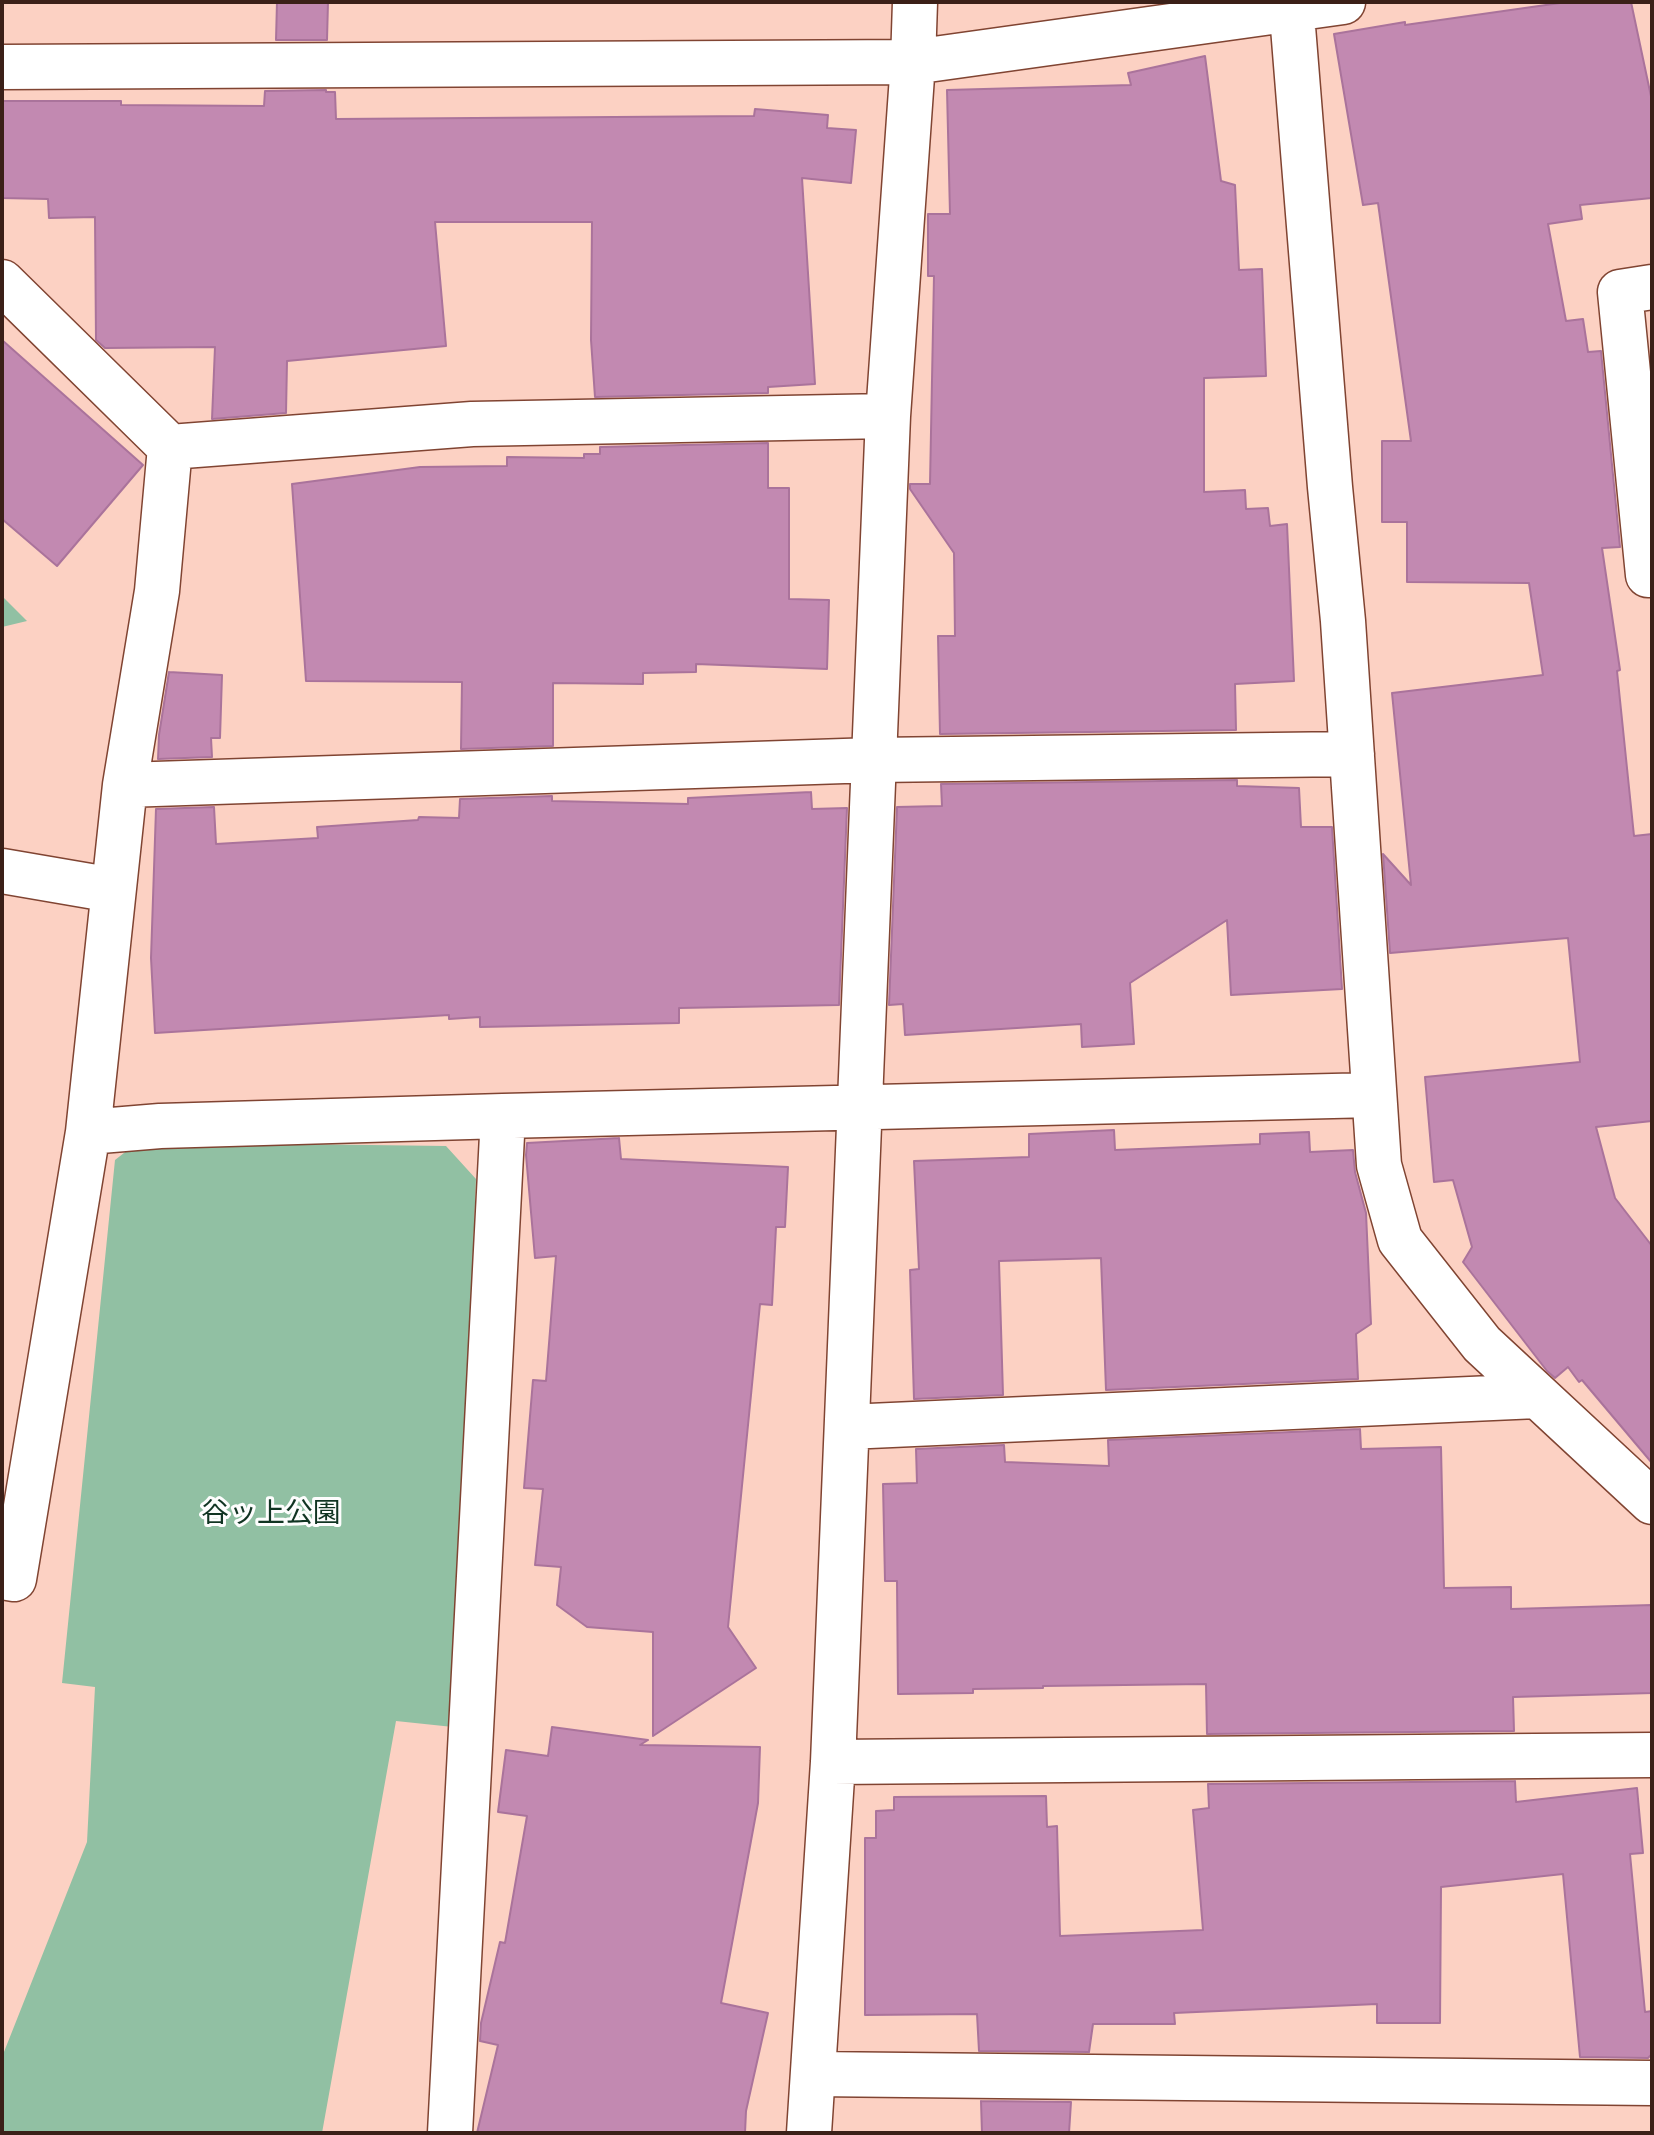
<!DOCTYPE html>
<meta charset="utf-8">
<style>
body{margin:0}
#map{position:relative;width:1654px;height:2135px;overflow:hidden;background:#fcd1c3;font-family:"PT Sans Narrow",sans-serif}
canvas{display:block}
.frame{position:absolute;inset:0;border:4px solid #3b2018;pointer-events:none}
</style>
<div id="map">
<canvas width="1654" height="2135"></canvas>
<div class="frame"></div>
</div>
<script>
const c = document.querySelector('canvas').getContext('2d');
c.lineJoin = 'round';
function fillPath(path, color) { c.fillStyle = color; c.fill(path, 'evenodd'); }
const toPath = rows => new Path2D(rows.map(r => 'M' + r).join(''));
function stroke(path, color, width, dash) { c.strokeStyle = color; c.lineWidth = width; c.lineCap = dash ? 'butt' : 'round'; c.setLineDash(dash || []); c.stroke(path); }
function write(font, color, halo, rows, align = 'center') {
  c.font = font + ' "PT Sans Narrow","Noto Sans JP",sans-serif'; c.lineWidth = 6; c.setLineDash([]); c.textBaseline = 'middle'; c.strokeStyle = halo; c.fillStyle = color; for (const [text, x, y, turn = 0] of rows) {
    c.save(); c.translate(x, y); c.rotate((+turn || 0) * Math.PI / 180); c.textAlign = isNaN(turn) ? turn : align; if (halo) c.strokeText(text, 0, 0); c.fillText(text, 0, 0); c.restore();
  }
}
fillPath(toPath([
 [2,596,27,621,2,627],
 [138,1142,446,1146,476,1179,453,1727,396,1721,322,2133,2,2133,2,2057,87,1842,95,1687,62,1683,115,1160]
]), '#91c0a3');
const building = toPath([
 [277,2,328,2,327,40,276,40,277,2],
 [1567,2,1631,2,1652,101,1652,198,1580,205,1582,219,1548,224,1566,321,1583,319,1588,352,1601,351,1620,547,1602,548,1620,670,1617,671,1634,836,1652,834,1652,1121,1596,1127,1615,1198,1652,1246,1652,1463,1582,1380,1579,1382,1568,1367,1555,1378,1547,1371,1463,1262,1472,1247,1453,1180,1434,1182,1425,1077,1580,1062,1568,938,1390,953,1383,854,1411,885,1392,693,1543,675,1529,583,1407,582,1407,522,1382,522,1382,441,1411,441,1378,203,1363,205,1334,34,1405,22,1405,25,1567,2],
 [1205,56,1221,181,1235,185,1239,270,1262,269,1266,376,1204,378,1204,492,1245,490,1246,509,1268,508,1270,526,1287,524,1294,681,1235,684,1236,730,940,734,938,636,955,636,954,553,910,489,910,484,930,484,934,276,928,276,928,214,950,214,947,90,1131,85,1128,73,1205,56],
 [326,90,326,92,335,92,336,119,754,116,755,109,828,115,827,128,856,130,851,183,802,178,815,384,768,387,768,393,595,397,591,340,592,222,435,222,446,346,287,361,286,413,212,419,215,347,105,348,96,340,95,217,49,218,48,199,2,198,2,101,121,101,121,105,264,106,265,91,326,90],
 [2,340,143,465,57,566,2,519,2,340],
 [768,443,768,488,789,488,789,599,829,600,827,669,696,664,696,672,643,673,643,684,553,683,553,746,461,749,462,682,306,681,292,484,420,467,507,466,507,457,584,458,584,454,600,454,600,447,768,443],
 [169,672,222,675,220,738,211,738,212,757,158,759,159,735,169,672],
 [1237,780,1237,786,1299,788,1301,827,1332,827,1342,989,1231,995,1227,920,1130,983,1134,1044,1082,1047,1081,1024,905,1035,903,1004,889,1005,897,807,942,806,941,784,1237,780],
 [811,792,812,809,847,808,839,1005,679,1008,679,1023,480,1027,480,1017,449,1019,449,1015,155,1033,151,958,156,809,214,807,216,844,318,838,317,827,418,820,419,817,459,818,460,799,552,796,552,801,688,804,688,798,811,792],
 [1114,1130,1115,1150,1260,1144,1260,1134,1309,1132,1310,1152,1353,1150,1355,1172,1366,1213,1371,1324,1356,1334,1358,1379,1106,1390,1101,1258,999,1261,1003,1395,914,1399,910,1270,919,1269,914,1161,1029,1157,1029,1134,1114,1130],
 [619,1138,621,1159,788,1167,785,1227,776,1227,772,1305,760,1304,728,1627,756,1668,653,1736,653,1632,587,1627,557,1605,561,1567,535,1565,543,1489,524,1488,533,1380,546,1381,556,1256,535,1258,526,1155,527,1143,619,1138],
 [1360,1429,1361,1449,1441,1447,1444,1588,1511,1587,1511,1609,1652,1605,1652,1693,1513,1697,1514,1731,1207,1734,1206,1684,1043,1686,1043,1688,973,1689,973,1693,898,1694,897,1581,885,1581,883,1484,917,1483,916,1449,1004,1445,1005,1462,1109,1466,1108,1440,1360,1429],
 [552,1727,648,1740,640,1745,760,1747,758,1803,721,2003,768,2013,746,2111,745,2133,477,2133,498,2045,480,2041,481,2023,500,1942,505,1943,527,1816,498,1812,506,1750,548,1756,552,1727],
 [1515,1781,1516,1802,1637,1788,1643,1853,1630,1854,1645,2012,1652,2011,1652,2054,1648,2058,1580,2057,1563,1874,1441,1887,1440,2023,1377,2023,1377,2004,1174,2013,1175,2024,1093,2024,1089,2052,979,2051,977,2014,865,2015,865,1838,876,1838,876,1811,894,1810,894,1797,1046,1796,1047,1827,1057,1826,1060,1936,1203,1930,1193,1810,1209,1808,1208,1784,1515,1781],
 [981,2101,1071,2102,1069,2133,982,2133,981,2101]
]);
fillPath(building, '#c289b1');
stroke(building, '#aa739b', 2);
const street = toPath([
 [1291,2,1330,487,1343,621,1379,1165,1400,1240,1482,1344,1652,1502],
 [2,67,913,62,1343,2],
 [2,282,170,447,472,424,888,416],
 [1652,287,1620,292,1648,575,1652,575],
 [170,447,157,591,125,785,88,1132,160,1126,503,1116,1374,1095],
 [125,785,874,760,1352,754],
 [2,871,113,890],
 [847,1427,1537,1396],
 [2,1577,14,1579,88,1132],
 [833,1762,1652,1755],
 [813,2074,1652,2083],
 [450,2133,503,1116],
 [809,2133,833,1762,888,416,913,62,915,2]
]);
stroke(street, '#804432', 47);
stroke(street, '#fff', 44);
write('28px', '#103422', '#fdfdfd', [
 ["谷ッ上公園",271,1514]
]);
</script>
